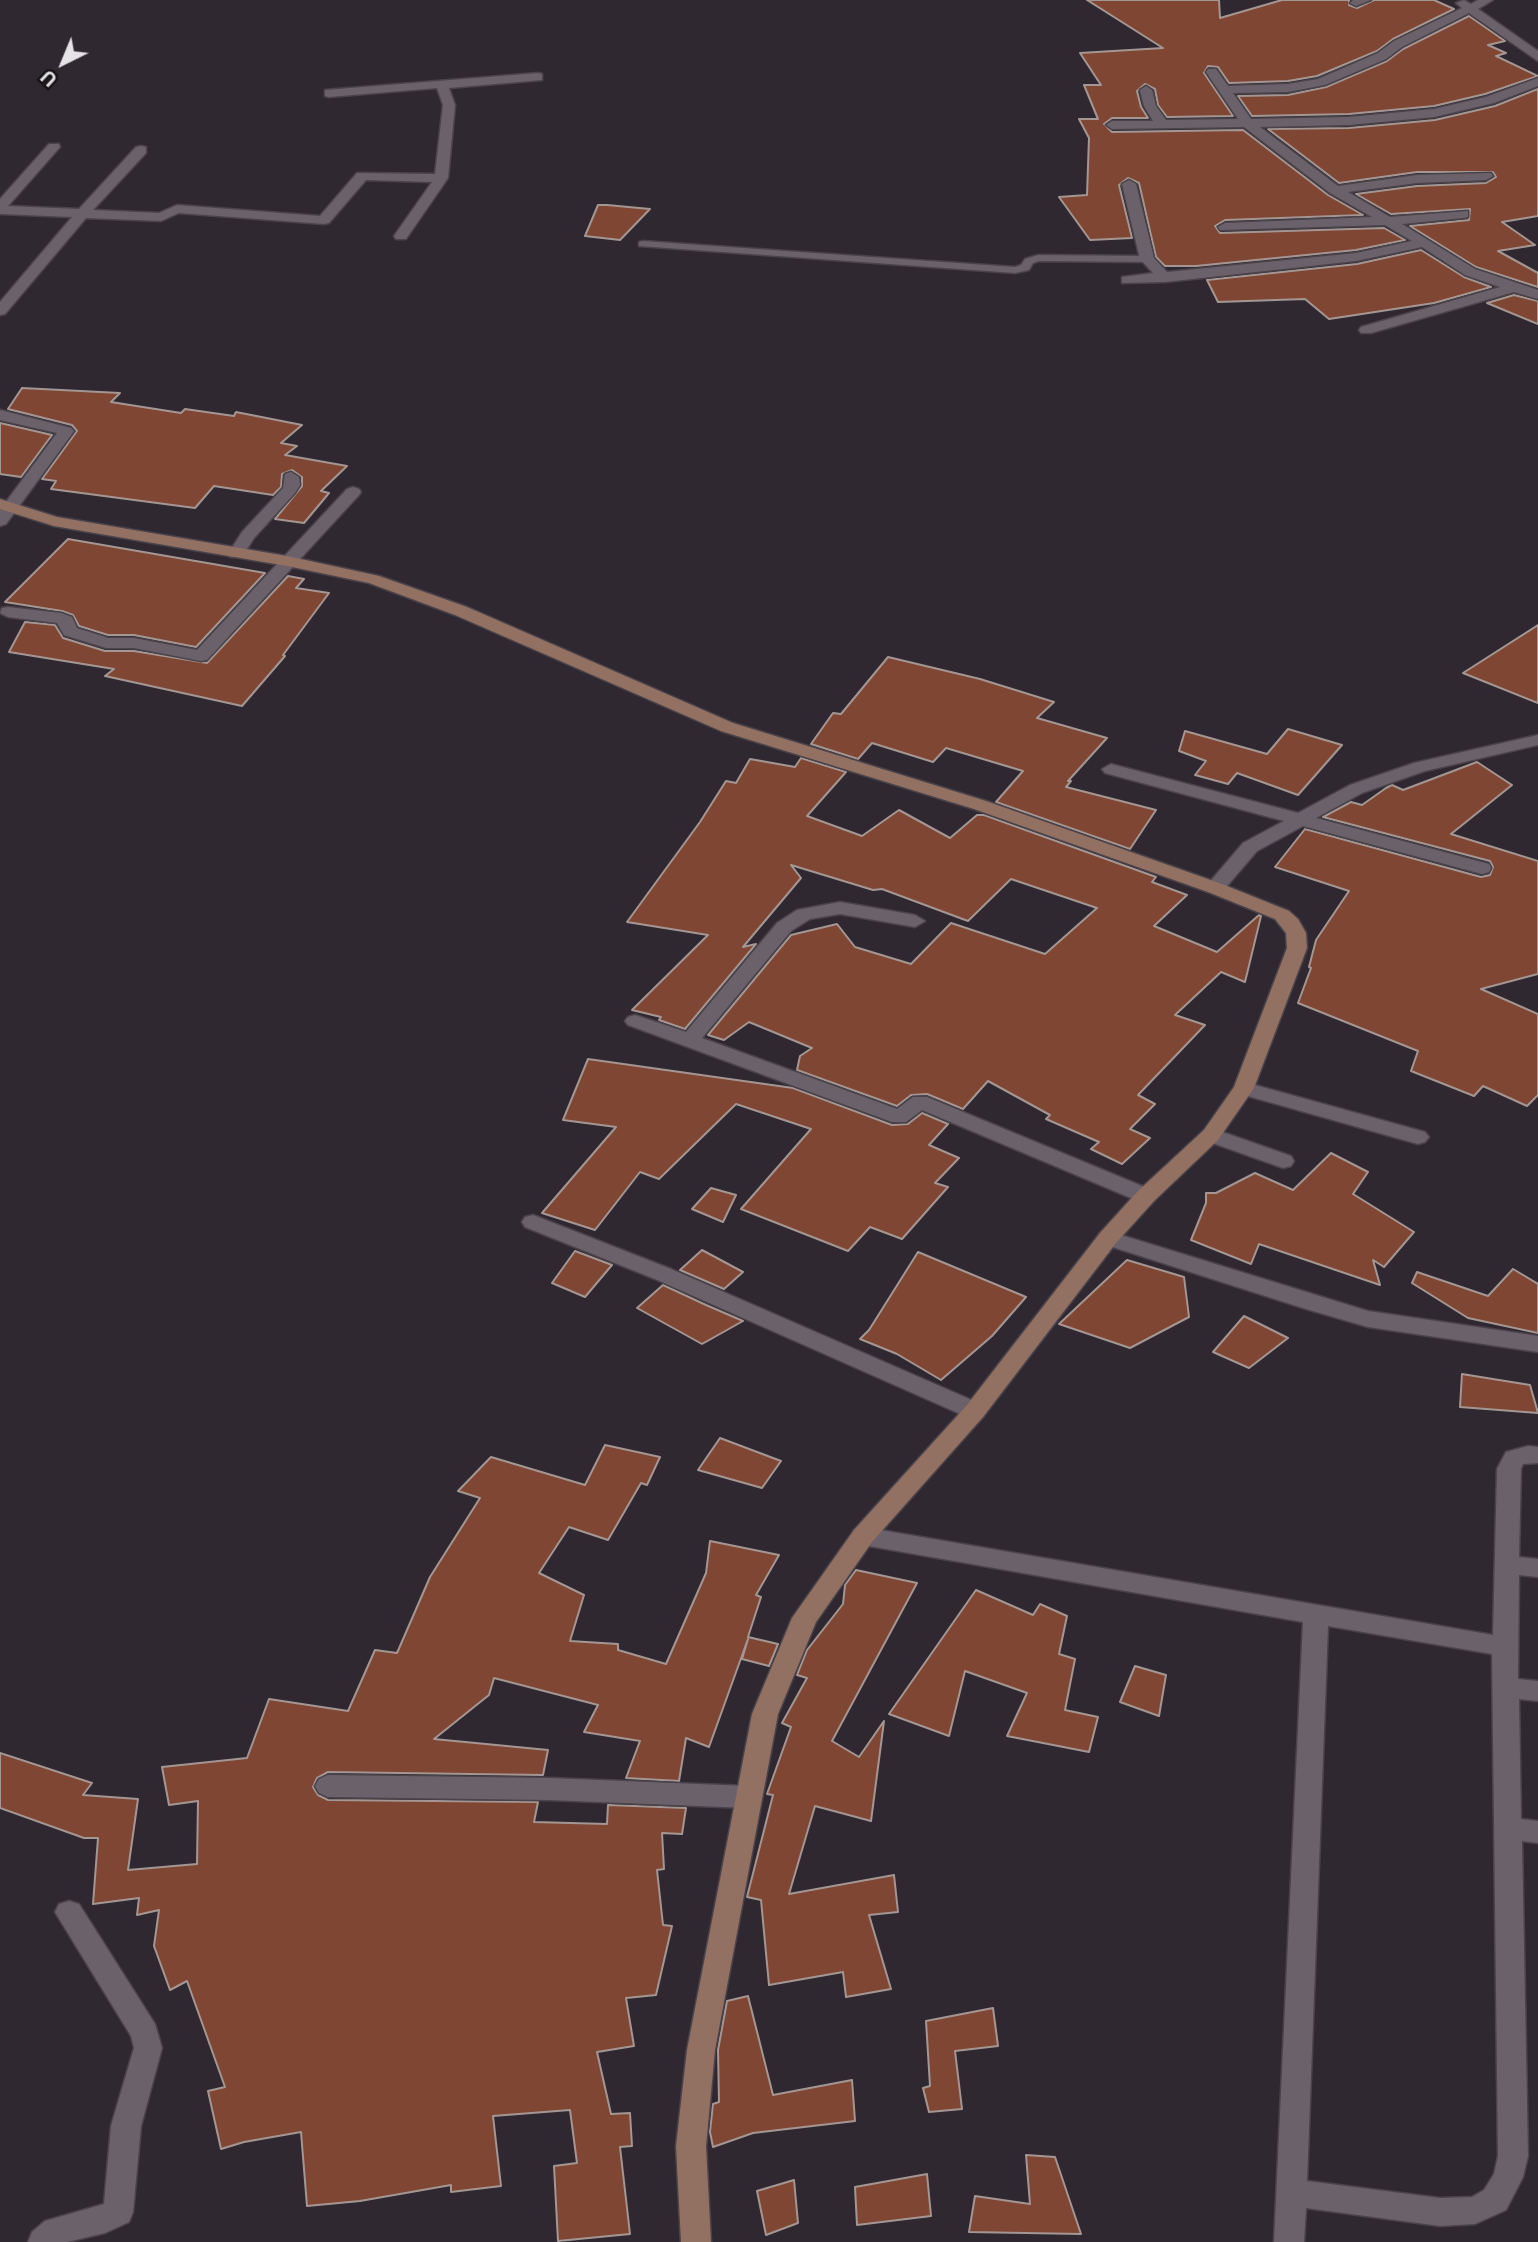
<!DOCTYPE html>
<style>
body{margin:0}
#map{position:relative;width:1538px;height:2242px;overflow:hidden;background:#302830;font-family:"Open Sans",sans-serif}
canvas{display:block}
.north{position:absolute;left:28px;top:28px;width:70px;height:70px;-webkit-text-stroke:5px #161216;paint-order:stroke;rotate:223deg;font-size:19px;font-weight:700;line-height:28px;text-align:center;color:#e7e2e8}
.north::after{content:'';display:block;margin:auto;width:24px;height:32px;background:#e7e2e8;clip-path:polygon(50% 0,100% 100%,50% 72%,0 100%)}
</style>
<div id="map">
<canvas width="1538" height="2242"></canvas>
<div class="north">U</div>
</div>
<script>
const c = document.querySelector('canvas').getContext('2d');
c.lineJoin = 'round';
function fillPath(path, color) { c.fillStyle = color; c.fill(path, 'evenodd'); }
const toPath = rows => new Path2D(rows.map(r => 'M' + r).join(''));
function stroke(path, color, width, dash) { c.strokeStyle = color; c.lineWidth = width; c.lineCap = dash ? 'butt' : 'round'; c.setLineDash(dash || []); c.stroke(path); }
const building = toPath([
 [1087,0,1219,0,1220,18,1282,0,1349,0,1349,5,1357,8,1374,0,1434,0,1454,9,1393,39,1377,51,1317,76,1288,81,1229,83,1218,67,1208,66,1204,73,1233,116,1167,117,1158,105,1155,89,1145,84,1137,91,1141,107,1148,118,1112,118,1104,124,1112,132,1243,130,1328,195,1363,215,1225,220,1215,226,1220,233,1384,228,1405,240,1356,250,1196,266,1165,266,1156,257,1139,183,1128,178,1119,185,1132,238,1090,240,1059,197,1087,195,1089,138,1079,119,1098,119,1084,85,1101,85,1080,53,1163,48,1087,0],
 [1469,16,1505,41,1488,45,1506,53,1496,56,1538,76,1485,94,1434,106,1349,114,1252,116,1238,96,1288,95,1326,87,1387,61,1403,49,1469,16],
 [1538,89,1538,216,1502,222,1535,245,1498,251,1538,273,1538,287,1476,267,1410,226,1469,220,1470,209,1391,214,1356,194,1417,186,1486,183,1496,177,1493,172,1417,172,1339,183,1268,129,1349,128,1435,120,1495,106,1538,89],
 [598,205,607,205,650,209,620,240,585,236,598,205],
 [1421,250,1464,277,1491,287,1434,303,1329,319,1305,299,1218,302,1207,280,1357,264,1421,250],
 [1514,295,1538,301,1538,324,1487,303,1514,295],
 [22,388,120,393,111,402,181,413,185,409,234,416,236,412,302,425,281,443,297,446,285,455,347,466,321,491,329,493,304,523,275,519,302,486,302,477,292,470,282,474,281,487,273,495,214,486,195,508,51,489,56,481,42,479,77,431,72,425,8,409,22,388],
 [0,423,52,435,21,477,0,474,0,423],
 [68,539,155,554,265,573,196,647,134,635,108,635,79,626,73,615,62,611,5,602,68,539],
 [288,576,304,579,296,588,329,593,283,655,285,656,242,706,105,676,114,669,9,652,25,622,55,625,63,638,105,651,134,651,207,663,288,576],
 [1538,625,1538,703,1463,673,1538,625],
 [888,657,980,679,1054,702,1037,718,1107,738,1068,781,1071,781,1066,787,1156,810,1130,849,996,802,1023,771,946,748,933,762,872,743,858,759,811,744,833,713,841,714,888,657],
 [1288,729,1342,745,1298,795,1237,773,1228,784,1195,775,1206,761,1179,751,1185,731,1267,754,1288,729],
 [801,758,846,772,807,816,862,836,899,810,950,838,977,815,984,815,1156,877,1152,882,1187,895,1154,926,1217,952,1259,915,1261,916,1245,982,1221,972,1175,1015,1205,1025,1138,1095,1155,1104,1130,1129,1150,1138,1122,1164,1091,1149,1099,1142,1046,1119,1050,1115,988,1081,963,1109,927,1094,911,1095,897,1106,797,1070,800,1056,812,1048,749,1022,724,1040,708,1035,791,935,837,924,855,947,911,964,951,923,1045,954,1097,908,1011,879,968,921,882,889,873,890,791,865,801,878,743,947,756,944,685,1029,659,1020,661,1017,632,1010,708,935,627,922,700,822,726,781,736,783,750,759,795,767,801,758],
 [1477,762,1512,785,1451,834,1538,861,1538,974,1481,989,1538,1014,1538,1095,1527,1106,1483,1086,1474,1096,1411,1071,1418,1051,1298,1003,1311,968,1309,967,1316,940,1349,891,1275,867,1305,829,1481,877,1490,875,1493,867,1490,861,1323,817,1351,802,1362,805,1386,788,1392,785,1403,790,1477,762],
 [588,1059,793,1088,892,1125,908,1124,922,1113,948,1124,929,1145,959,1158,935,1183,948,1187,902,1239,870,1227,848,1251,741,1209,811,1129,736,1104,659,1179,640,1172,595,1230,542,1213,616,1127,563,1120,588,1059],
 [1331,1153,1368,1172,1353,1194,1414,1232,1384,1267,1373,1260,1380,1285,1259,1244,1251,1264,1191,1240,1206,1203,1206,1193,1216,1193,1255,1173,1293,1190,1331,1153],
 [711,1188,736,1195,723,1222,692,1209,711,1188],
 [702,1250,743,1272,724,1289,680,1270,702,1250],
 [575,1251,612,1265,585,1297,552,1283,575,1251],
 [918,1252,1026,1297,992,1336,941,1380,897,1354,860,1339,869,1330,918,1252],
 [1127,1260,1184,1277,1189,1317,1130,1348,1059,1324,1127,1260],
 [1513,1269,1538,1284,1538,1333,1468,1318,1412,1283,1417,1272,1488,1296,1513,1269],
 [663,1285,706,1305,743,1321,702,1344,637,1308,663,1285],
 [1244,1316,1288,1338,1249,1368,1213,1352,1244,1316],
 [1462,1374,1530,1385,1538,1413,1460,1407,1462,1374],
 [720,1438,781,1461,762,1488,698,1470,720,1438],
 [605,1445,660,1457,647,1485,641,1483,608,1540,569,1527,539,1573,584,1595,570,1641,618,1644,618,1650,666,1664,706,1573,710,1541,779,1555,756,1595,761,1597,748,1637,778,1644,769,1666,742,1659,748,1639,709,1747,686,1738,679,1781,626,1778,640,1741,584,1732,598,1705,494,1678,489,1695,434,1739,548,1750,543,1775,328,1772,317,1778,313,1787,318,1795,328,1800,538,1802,534,1822,607,1824,608,1805,686,1808,682,1834,662,1833,664,1869,657,1870,663,1925,672,1926,656,1995,626,1998,634,2046,597,2052,611,2114,630,2113,632,2146,620,2147,630,2234,558,2241,554,2166,577,2163,570,2110,493,2116,501,2186,451,2192,451,2185,360,2201,307,2206,301,2132,244,2142,221,2149,208,2091,225,2087,187,1981,170,1990,154,1946,159,1910,137,1915,139,1898,93,1904,98,1838,84,1838,0,1808,0,1753,92,1783,83,1795,138,1799,128,1870,197,1864,198,1801,169,1805,162,1767,247,1758,269,1699,348,1711,375,1650,397,1653,430,1577,480,1498,458,1491,491,1457,585,1485,605,1445],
 [856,1570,917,1583,832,1741,859,1757,884,1721,871,1821,815,1806,789,1894,894,1875,898,1912,869,1915,891,1989,846,1997,843,1972,769,1985,761,1900,747,1897,773,1795,767,1794,791,1727,782,1723,807,1678,797,1675,807,1650,843,1604,845,1585,856,1570],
 [976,1590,1033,1615,1040,1604,1067,1616,1059,1654,1075,1659,1065,1710,1098,1717,1089,1752,1007,1736,1027,1693,965,1671,949,1736,889,1714,976,1590],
 [1135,1666,1166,1675,1159,1716,1120,1702,1135,1666],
 [748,1996,773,2095,852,2080,855,2121,753,2133,713,2147,710,2132,713,2104,719,2102,718,2050,727,2001,748,1996],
 [993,2008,998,2046,955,2051,962,2109,929,2112,923,2088,930,2086,926,2021,993,2008],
 [1026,2155,1055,2157,1081,2234,969,2232,975,2196,1030,2204,1026,2155],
 [927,2174,931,2216,857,2225,855,2187,927,2174],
 [794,2180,798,2223,766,2235,757,2191,794,2180]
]);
fillPath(building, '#7f4634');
stroke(building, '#a49692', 2);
const lane = toPath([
 [643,241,1015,267,1021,265,1025,259,1038,255,1147,256,1153,259,1147,262,1039,261,1033,263,1029,270,1015,273,639,246,639,242,643,241]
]);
const street = toPath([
 [1353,0,1371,0,1356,6,1350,3,1353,0],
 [1464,0,1471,4,1478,0,1493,0,1478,9,1538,51,1538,61,1469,13,1402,47,1386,59,1325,85,1288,92,1233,93,1251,119,1349,117,1434,109,1486,97,1538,78,1538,86,1494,103,1434,117,1349,125,1260,127,1338,186,1417,175,1491,173,1493,176,1486,180,1417,183,1348,192,1390,217,1468,211,1468,217,1463,218,1402,224,1475,269,1538,290,1538,299,1514,292,1371,333,1361,333,1359,330,1361,327,1500,287,1465,275,1422,247,1356,261,1165,282,1122,283,1122,277,1153,273,1140,259,1122,184,1129,180,1136,184,1154,258,1167,272,1356,253,1412,241,1385,225,1220,230,1218,227,1225,223,1372,217,1330,193,1244,127,1112,129,1106,125,1112,121,1153,121,1144,106,1140,90,1146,86,1152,90,1156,106,1166,120,1238,119,1206,72,1208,69,1216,69,1228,86,1288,84,1318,79,1378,53,1394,41,1462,8,1456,3,1464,0],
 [538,73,542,74,542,80,449,88,455,105,448,178,406,239,396,239,394,236,432,182,366,180,329,223,324,224,179,213,161,221,86,218,5,314,0,315,0,302,72,217,0,214,0,199,49,144,59,144,60,147,8,206,79,209,136,147,141,146,146,147,146,153,93,210,159,213,177,205,320,216,357,173,435,174,443,105,437,88,329,97,325,96,325,90,538,73],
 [0,410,71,428,74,431,6,524,0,526,0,510,57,433,0,420,0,410],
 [291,472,299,477,300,485,295,493,254,538,242,557,230,557,228,554,242,532,283,488,285,474,291,472],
 [353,487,359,489,361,492,359,495,207,660,201,661,134,648,106,648,64,635,57,623,8,617,0,613,2,608,8,607,61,613,72,617,77,628,108,638,134,638,197,650,347,489,353,487],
 [1538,735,1538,745,1425,771,1362,793,1316,818,1489,864,1491,868,1489,872,1482,874,1303,826,1257,851,1222,892,1208,892,1205,888,1208,884,1243,843,1284,821,1105,773,1102,769,1111,764,1298,813,1350,785,1414,763,1538,735],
 [840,902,915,915,925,921,915,927,840,914,810,919,791,931,702,1038,897,1109,913,1097,927,1097,1154,1191,1157,1196,1154,1201,1138,1201,922,1110,906,1122,892,1122,628,1025,625,1021,628,1017,635,1015,686,1032,777,923,797,910,840,902],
 [1244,1082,1425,1132,1429,1137,1425,1142,1418,1144,1237,1093,1234,1088,1237,1083,1244,1082],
 [1211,1128,1291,1156,1294,1161,1291,1166,1283,1168,1204,1140,1200,1135,1204,1130,1211,1128],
 [533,1215,671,1269,983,1405,987,1411,983,1417,975,1419,967,1417,655,1279,525,1227,522,1222,525,1217,533,1215],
 [1108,1231,1368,1311,1538,1336,1538,1352,1368,1327,1306,1309,1100,1243,1097,1238,1100,1233,1108,1231],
 [1528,1446,1538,1447,1538,1463,1523,1464,1521,1469,1519,1557,1538,1559,1538,1577,1519,1575,1518,1679,1538,1681,1538,1701,1519,1699,1521,1819,1538,1821,1538,1843,1522,1841,1528,2156,1523,2177,1506,2210,1475,2224,1440,2226,1306,2208,1304,2242,1274,2242,1303,1622,863,1545,854,1542,851,1536,854,1530,863,1527,1493,1635,1497,1469,1506,1452,1528,1446],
 [1328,1626,1492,1654,1498,2156,1494,2174,1484,2190,1472,2197,1440,2198,1307,2181,1328,1626],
 [328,1775,549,1778,748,1786,757,1789,761,1797,757,1805,748,1808,549,1800,328,1797,319,1793,315,1786,319,1779,328,1775],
 [69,1901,79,1904,155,2024,162,2048,141,2126,133,2212,129,2222,105,2233,67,2242,28,2242,32,2232,45,2221,104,2204,111,2126,134,2048,131,2036,55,1912,59,1904,69,1901]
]);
const secondary = toPath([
 [0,499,57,517,287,556,379,576,467,607,733,723,986,801,1222,884,1289,911,1298,919,1306,933,1307,948,1254,1088,1218,1140,1154,1201,1116,1243,983,1417,872,1542,816,1622,778,1714,715,2050,706,2146,711,2242,681,2242,676,2146,687,2050,752,1714,792,1618,854,1530,967,1405,1100,1233,1138,1191,1204,1130,1234,1087,1287,948,1286,933,1275,919,1208,892,974,809,721,731,455,615,369,583,287,566,54,526,0,509,0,499]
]);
stroke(lane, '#4a434a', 3);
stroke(street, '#4a434a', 3);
stroke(secondary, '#4a434a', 3);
fillPath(lane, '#6a616a');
fillPath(street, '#6a616a');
fillPath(secondary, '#927062');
</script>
